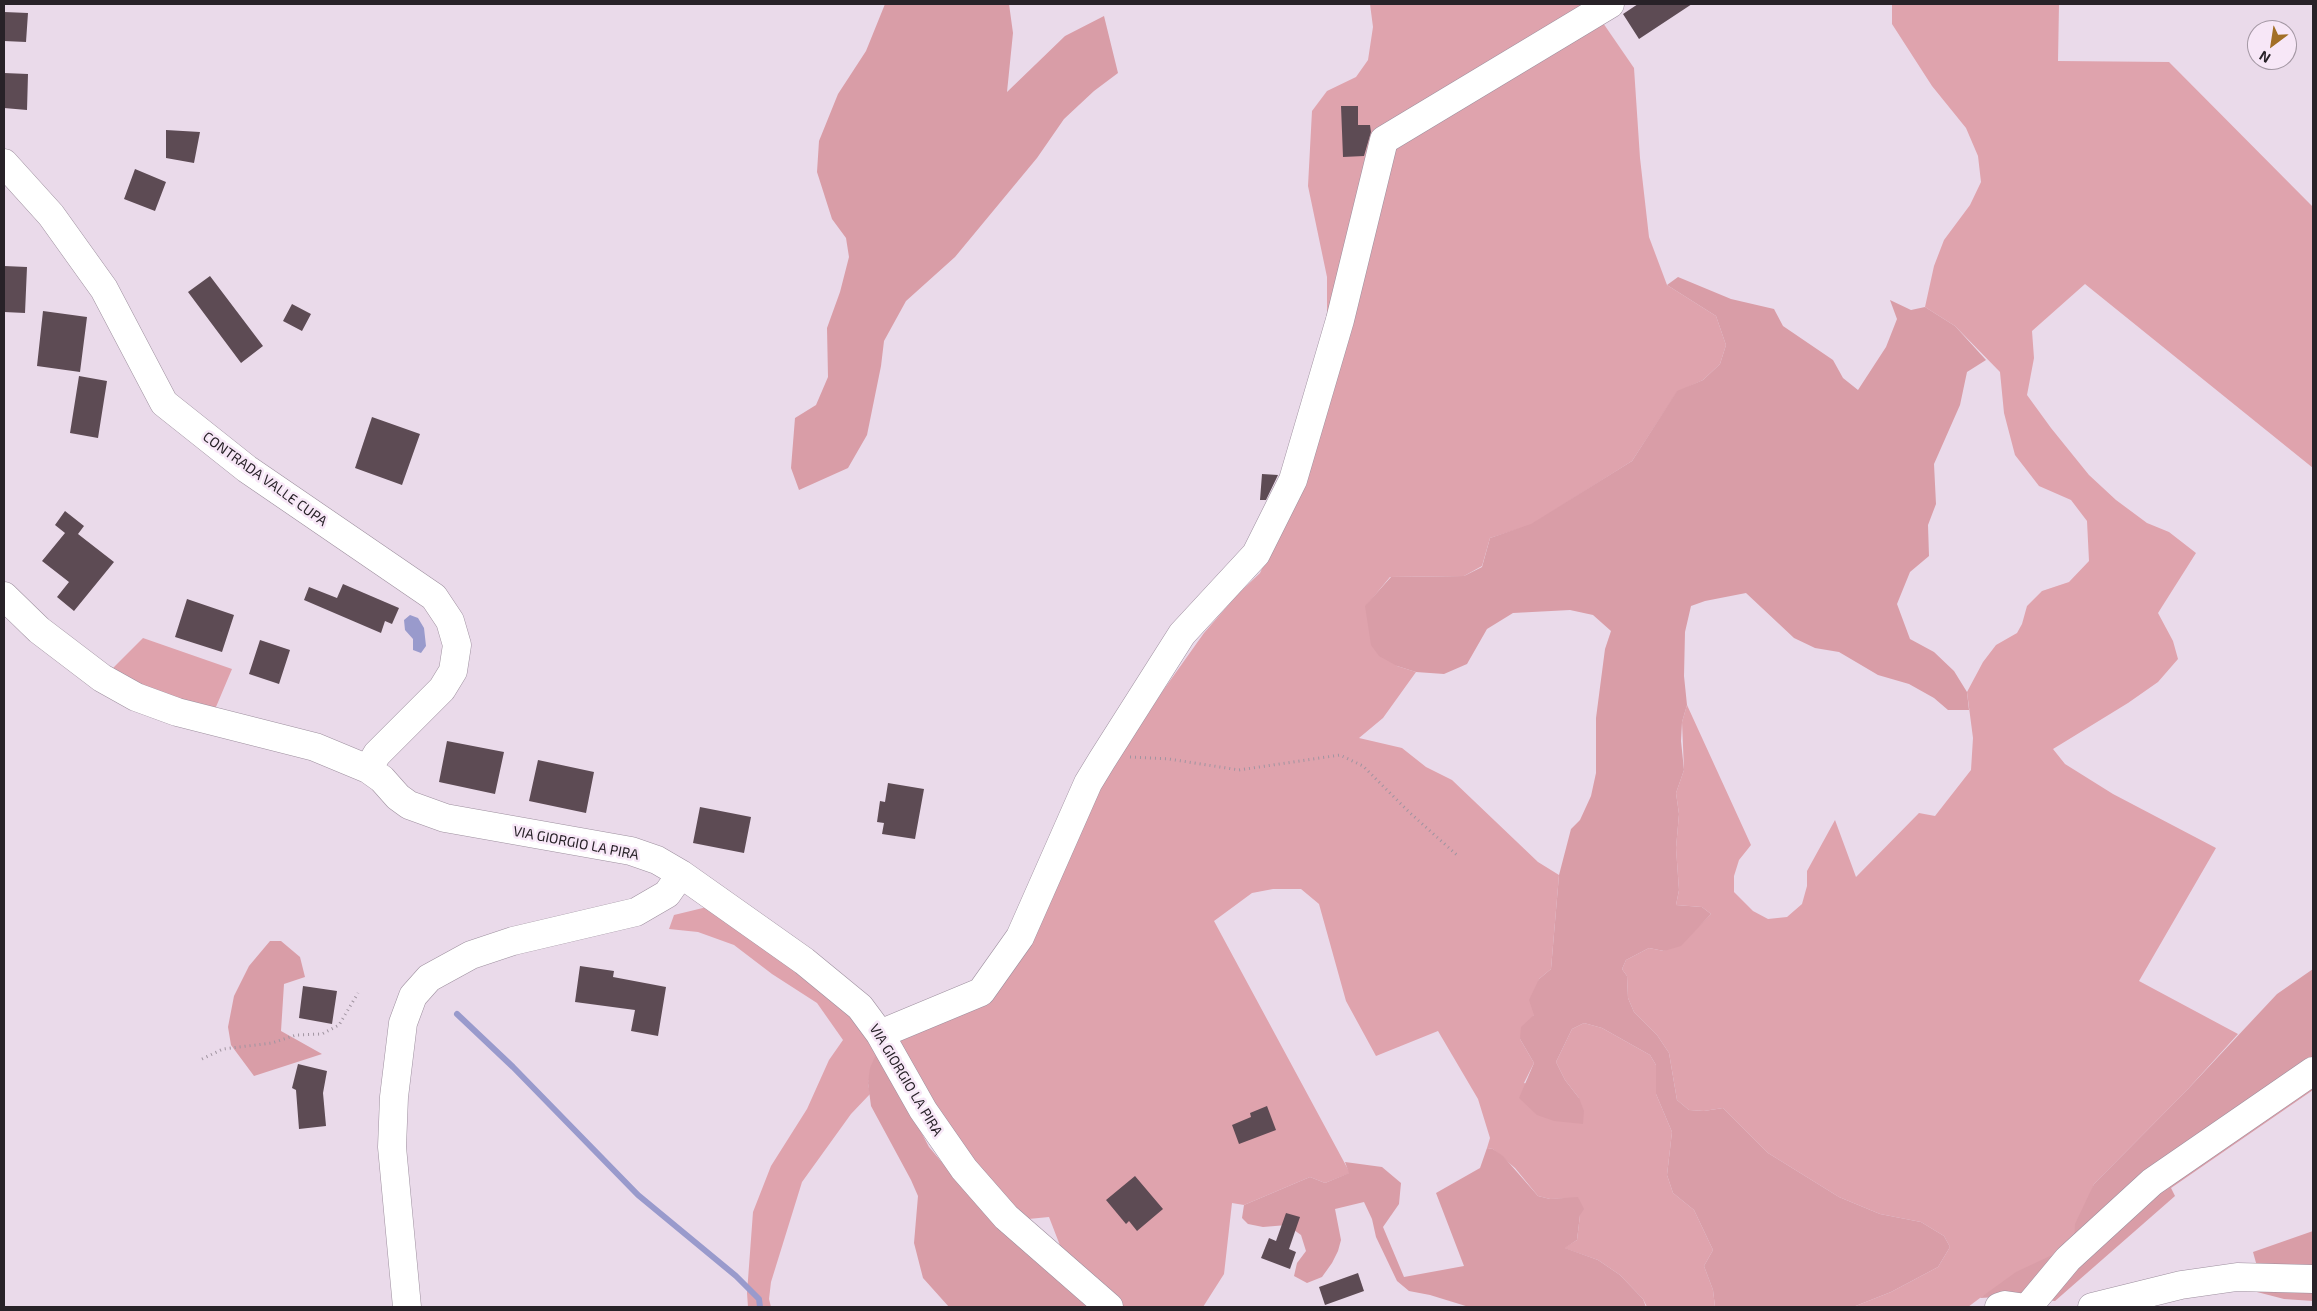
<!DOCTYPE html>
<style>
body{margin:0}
#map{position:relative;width:2317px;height:1311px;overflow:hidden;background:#eadaea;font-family:"Exo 2",sans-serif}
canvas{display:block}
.frame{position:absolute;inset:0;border:5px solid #282228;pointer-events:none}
.north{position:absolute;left:2247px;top:20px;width:50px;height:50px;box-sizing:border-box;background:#f7e7f7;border:1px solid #a498a4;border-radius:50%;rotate:211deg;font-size:14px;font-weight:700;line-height:20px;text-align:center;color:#282228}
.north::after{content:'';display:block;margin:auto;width:18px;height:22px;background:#a26f26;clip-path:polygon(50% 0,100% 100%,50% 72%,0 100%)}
</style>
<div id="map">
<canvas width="2317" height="1311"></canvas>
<div class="frame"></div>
<div class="north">N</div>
</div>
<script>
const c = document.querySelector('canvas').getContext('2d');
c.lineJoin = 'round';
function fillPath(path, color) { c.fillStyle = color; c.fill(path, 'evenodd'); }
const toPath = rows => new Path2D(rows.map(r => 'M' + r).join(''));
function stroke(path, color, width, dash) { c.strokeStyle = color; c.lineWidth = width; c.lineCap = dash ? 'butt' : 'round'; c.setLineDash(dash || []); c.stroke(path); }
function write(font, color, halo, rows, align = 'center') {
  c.font = font + ' "Exo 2",sans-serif'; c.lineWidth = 5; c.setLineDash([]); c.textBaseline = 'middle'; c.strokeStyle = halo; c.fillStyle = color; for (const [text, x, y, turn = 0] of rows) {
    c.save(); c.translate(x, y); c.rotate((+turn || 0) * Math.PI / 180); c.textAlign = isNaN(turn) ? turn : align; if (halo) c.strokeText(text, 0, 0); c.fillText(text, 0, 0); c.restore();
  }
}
fillPath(toPath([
 [1370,4,1590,4,1634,68,1640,158,1649,237,1667,285,1716,316,1726,345,1720,364,1703,380,1677,392,1632,461,1531,525,1490,538,1482,566,1464,576,1390,577,1366,606,1397,666,1416,672,1383,718,1359,738,1402,748,1426,767,1452,780,1538,862,1559,875,1551,969,1539,979,1534,1015,1520,1039,1534,1063,1524,1083,1579,1098,1565,1080,1556,1062,1572,1029,1584,1023,1602,1028,1650,1055,1656,1065,1656,1094,1672,1132,1667,1175,1673,1193,1694,1210,1713,1250,1704,1266,1713,1290,1715,1307,1647,1307,1643,1299,1620,1275,1598,1260,1564,1248,1577,1240,1580,1215,1578,1198,1550,1199,1538,1196,1515,1168,1493,1149,1487,1148,1490,1138,1478,1099,1438,1031,1376,1056,1346,1001,1319,904,1301,889,1273,889,1252,893,1214,921,1350,1173,1325,1183,1310,1177,1244,1205,1232,1203,1224,1274,1203,1307,1120,1307,1066,1261,1049,1217,1018,1220,977,1177,892,1039,980,1001,1082,816,1162,692,1204,633,1237,595,1260,573,1309,466,1327,332,1327,277,1308,186,1312,111,1327,91,1356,77,1368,60,1373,27],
 [1892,4,2059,4,2058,61,2169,62,2313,207,2313,468,2085,284,2032,331,2034,358,2027,395,2051,428,2089,475,2116,500,2147,523,2169,532,2196,553,2158,613,2173,641,2178,659,2158,682,2128,703,2053,749,2065,764,2113,794,2216,848,2139,981,2238,1034,2187,1090,2094,1184,2074,1244,1980,1298,1968,1307,1853,1307,1891,1292,1938,1267,1950,1247,1944,1236,1921,1222,1880,1214,1839,1197,1768,1153,1723,1108,1704,1111,1689,1110,1677,1100,1669,1053,1657,1035,1634,1012,1628,998,1627,976,1622,969,1626,960,1649,948,1664,951,1691,934,1711,914,1702,907,1676,905,1679,890,1676,848,1679,814,1676,793,1684,770,1682,722,1687,705,1751,845,1739,860,1734,876,1734,892,1753,911,1768,919,1787,917,1802,904,1807,886,1807,871,1835,820,1856,877,1919,813,1935,816,1971,770,1973,738,1967,692,1983,662,1996,645,2017,633,2022,624,2027,606,2042,591,2069,582,2089,561,2087,521,2071,500,2039,486,2015,455,2004,413,2000,372,1955,326,1925,307,1934,266,1944,240,1970,205,1981,182,1978,156,1966,128,1932,86,1892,24],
 [143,638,232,669,213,714,108,673],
 [707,907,834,997,878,1050,868,1083,870,1094,851,1114,802,1182,771,1282,769,1299,771,1307,748,1307,747,1293,753,1212,771,1166,807,1109,829,1060,843,1040,817,1003,772,974,734,945,698,932,669,929,674,915]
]), '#dfa3ad');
fillPath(toPath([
 [885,4,1009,4,1013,33,1007,92,1065,36,1104,16,1118,73,1094,91,1064,119,1037,158,955,257,906,301,884,341,881,366,867,435,848,468,799,490,791,468,795,418,816,405,828,377,827,328,840,292,849,257,846,238,832,219,817,172,819,141,838,94,866,51],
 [1678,277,1731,299,1774,309,1783,326,1833,360,1843,378,1858,390,1886,347,1897,319,1890,300,1911,310,1925,307,1955,326,1986,360,1967,372,1960,405,1934,464,1936,504,1928,525,1929,556,1910,572,1897,604,1910,639,1934,652,1954,671,1967,692,1969,710,1948,710,1934,698,1909,684,1878,675,1839,652,1815,648,1794,638,1746,593,1705,601,1691,606,1685,632,1684,676,1687,705,1682,722,1681,741,1684,770,1676,793,1679,814,1676,848,1679,890,1676,905,1702,907,1711,914,1681,946,1664,951,1649,948,1626,960,1622,969,1627,976,1628,998,1634,1012,1657,1035,1669,1053,1677,1100,1689,1110,1704,1111,1723,1108,1768,1153,1839,1197,1880,1214,1921,1222,1944,1236,1950,1247,1938,1267,1891,1292,1853,1307,1715,1307,1713,1290,1704,1266,1713,1250,1694,1210,1673,1193,1667,1175,1672,1132,1656,1094,1656,1065,1650,1055,1602,1028,1584,1023,1572,1029,1556,1062,1565,1080,1579,1098,1584,1111,1583,1124,1554,1121,1537,1115,1519,1098,1534,1063,1520,1039,1521,1027,1534,1015,1529,1000,1539,979,1551,969,1559,875,1571,829,1580,820,1591,796,1596,773,1596,718,1605,649,1611,631,1593,615,1570,610,1513,613,1487,629,1467,664,1444,674,1416,672,1397,666,1379,656,1371,645,1365,606,1391,577,1464,576,1482,567,1490,538,1531,524,1632,461,1677,391,1703,380,1720,364,1726,345,1716,316,1667,285],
 [270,941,281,941,300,957,305,977,284,984,281,1031,322,1054,254,1076,231,1045,228,1027,234,996,249,966],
 [2313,969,2313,1090,2171,1188,2175,1196,2055,1301,2014,1296,1980,1298,2016,1272,2050,1256,2063,1254,2074,1244,2075,1224,2094,1184,2187,1090,2277,994],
 [878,1050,929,1147,984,1212,1094,1307,949,1307,923,1278,914,1243,918,1196,911,1180,871,1106,868,1083,870,1068],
 [1487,1148,1493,1149,1503,1156,1538,1196,1550,1199,1578,1197,1584,1209,1580,1215,1577,1240,1565,1248,1598,1260,1620,1275,1643,1299,1646,1307,1469,1307,1430,1295,1409,1291,1397,1281,1376,1237,1372,1219,1364,1202,1335,1209,1341,1240,1338,1251,1332,1263,1322,1277,1307,1283,1294,1276,1297,1263,1306,1251,1301,1235,1287,1225,1263,1227,1248,1224,1242,1218,1244,1205,1310,1177,1325,1183,1349,1173,1345,1162,1382,1167,1401,1183,1399,1204,1383,1227,1404,1277,1464,1266,1436,1193,1480,1168],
 [2313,1231,2313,1301,2284,1299,2257,1292,2229,1289,2258,1270,2253,1252]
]), '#d99da7');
fillPath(toPath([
 [410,615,418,618,424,628,426,646,421,653,413,650,413,639,405,630,404,620]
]), '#999acc');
stroke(toPath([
 [457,1014,513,1067,638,1195,736,1276,759,1299,760,1307]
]), '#999acc', 6);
fillPath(toPath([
 [1638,4,1692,4,1639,39,1623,14],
 [4,12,28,13,26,42,4,41],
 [4,73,28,74,27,110,4,108],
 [1341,106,1358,106,1358,125,1370,125,1371,132,1364,156,1343,157],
 [166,130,200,132,194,163,166,158],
 [135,169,166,182,155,211,124,199],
 [4,266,27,267,25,313,4,312],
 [210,276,263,346,241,363,188,292],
 [292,304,311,314,302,331,283,321],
 [43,311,87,317,80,372,37,366],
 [79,376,107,381,98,438,70,433],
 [372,417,420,434,402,485,355,468],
 [1262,474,1278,475,1266,500,1260,500],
 [65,511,84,526,78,534,114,562,74,611,57,597,69,582,42,561,65,533,55,525],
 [343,584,399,608,392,624,385,621,381,633,304,600,309,587,337,598],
 [187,599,234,615,222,652,175,637],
 [260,640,290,650,279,684,249,674],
 [447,741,504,752,495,794,439,782],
 [538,760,594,772,586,813,529,801],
 [888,783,924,789,915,839,882,834,884,823,877,822,880,801,885,802],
 [700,807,751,817,744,853,693,843],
 [580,966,614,971,613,977,666,987,658,1036,631,1031,635,1010,575,1002],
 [303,986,337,991,332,1024,299,1018],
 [298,1064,327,1071,323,1093,326,1126,299,1129,296,1090,292,1088],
 [1267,1106,1276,1130,1239,1144,1232,1125,1251,1117,1250,1113],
 [1135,1176,1163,1209,1137,1231,1129,1221,1126,1224,1106,1200],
 [1286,1213,1300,1217,1289,1249,1296,1252,1290,1269,1261,1258,1269,1238,1276,1241],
 [1358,1273,1364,1291,1325,1305,1319,1287]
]), '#5d4b54');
const minor = toPath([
 [4,163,51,215,104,289,164,403,247,469,434,597,450,621,457,645,453,671,442,689,377,754,368,769],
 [4,596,39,630,102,678,136,697,177,712,315,747,368,769,382,779,398,797,409,805,445,818,631,851,657,860,681,874,804,961,860,1007,880,1034,923,1110,964,1169,1006,1217,1109,1307],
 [880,1034,981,992,1020,937,1088,783,1102,760,1182,634,1256,554,1293,480,1340,320,1384,140,1610,4],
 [407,1307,392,1147,394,1097,403,1023,413,996,429,978,471,955,513,941,636,912,667,894,681,874],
 [1999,1307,2005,1305,2019,1307],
 [2028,1307,2068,1259,2152,1182,2313,1071],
 [2092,1307,2181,1285,2237,1277,2313,1279]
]);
stroke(minor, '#9d8f9e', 29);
stroke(toPath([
 [1130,757,1169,759,1239,770,1340,755,1363,766,1409,812,1458,856],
 [202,1059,223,1049,272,1043,296,1035,322,1034,339,1025,358,993]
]), '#a094a0', 3, [1, 4]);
stroke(minor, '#fff', 28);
write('14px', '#282228', '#f7e7f7', [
 ["CONTRADA VALLE CUPA",265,479,36],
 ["VIA GIORGIO LA PIRA",576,843,11],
 ["VIA GIORGIO LA PIRA",906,1080,59]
]);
</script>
